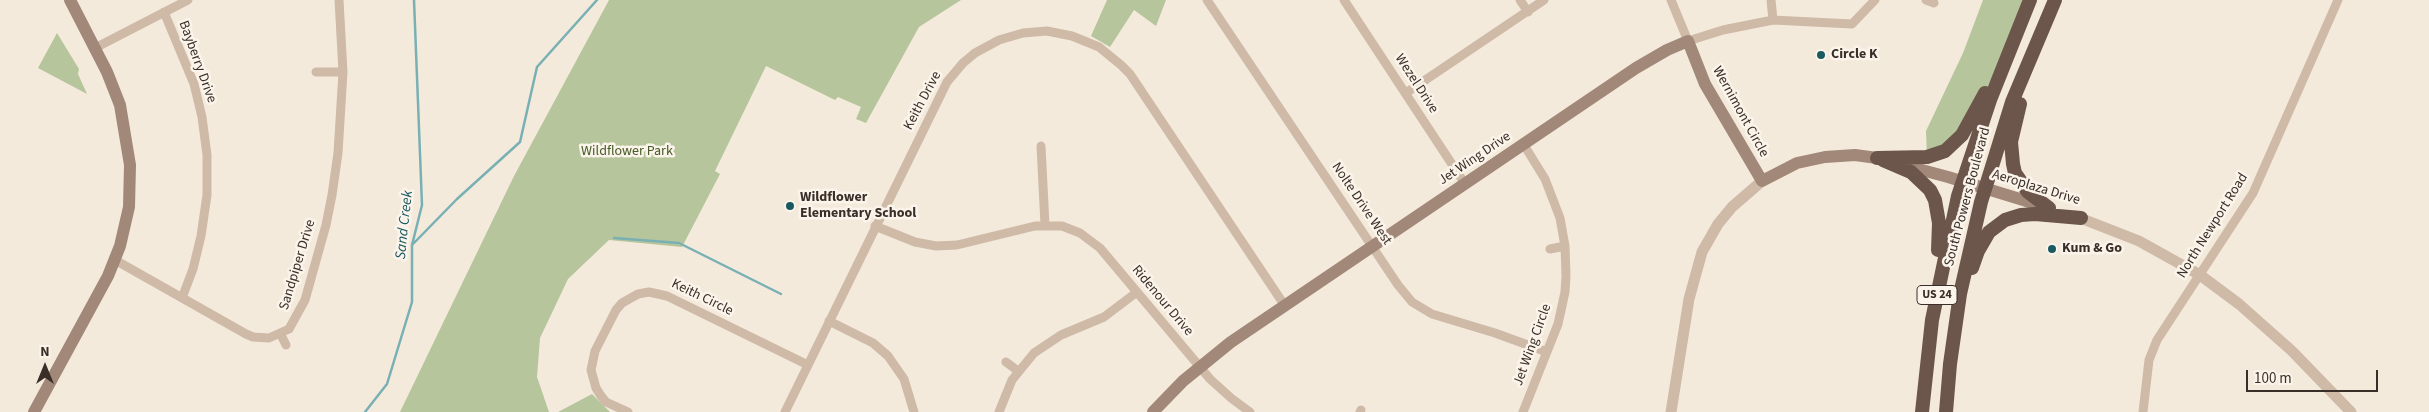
<!DOCTYPE html>
<style>
body{margin:0}
#map{position:relative;width:2429px;height:412px;overflow:hidden;background:#f4eadc;font-family:"Source Sans 3",sans-serif}
canvas{display:block}
.north{position:absolute;left:20px;top:342px;width:50px;height:50px;-webkit-text-stroke:4px #fbf4ea;paint-order:stroke;rotate:0deg;font-size:14px;font-weight:700;line-height:20px;text-align:center;color:#3a2e28}
.north::after{content:'';display:block;margin:auto;width:18px;height:22px;background:#3a2e28;clip-path:polygon(50% 0,100% 100%,50% 72%,0 100%)}
.scale{position:absolute;left:2246px;top:370px;width:132px;height:22px;box-sizing:border-box;border:2px solid #3a2e28;border-top:0;padding-left:6px;font-size:15px;line-height:18px;white-space:nowrap;color:#3a2e28;-webkit-text-stroke:4px #fbf4ea;paint-order:stroke}
</style>
<div id="map">
<canvas width="2429" height="412"></canvas>
<div class="north">N</div>
<div class="scale">100 m</div>
</div>
<script>
const c = document.querySelector('canvas').getContext('2d');
c.lineJoin = 'round';
function fillPath(path, color) { c.fillStyle = color; c.fill(path, 'evenodd'); }
const toPath = rows => new Path2D(rows.map(r => 'M' + r).join(''));
function stroke(path, color, width, dash) { c.strokeStyle = color; c.lineWidth = width; c.lineCap = dash ? 'butt' : 'round'; c.setLineDash(dash || []); c.stroke(path); }
function write(font, color, halo, rows, align = 'center') {
  c.font = font + ' "Source Sans 3",sans-serif'; c.lineWidth = 5; c.setLineDash([]); c.textBaseline = 'middle'; c.strokeStyle = halo; c.fillStyle = color; for (const [text, x, y, turn = 0] of rows) {
    c.save(); c.translate(x, y); c.rotate((+turn || 0) * Math.PI / 180); c.textAlign = isNaN(turn) ? turn : align; if (halo) c.strokeText(text, 0, 0); c.fillText(text, 0, 0); c.restore();
  }
}
fillPath(toPath([
 [609,0,961,0,919,27,866,123,856,119,861,107,838,97,835,100,766,66,715,171,720,174,682,247,609,240,568,279,540,338,537,377,549,412,400,412,514,176],
 [1107,0,1166,0,1156,26,1134,10,1110,47,1091,36],
 [1983,0,2031,0,1967,127,1927,157,1926,131,1963,53],
 [57,33,79,69,78,74,87,94,38,68],
 [592,394,610,412,558,412]
]), '#b6c59b');
stroke(toPath([
 [614,238,679,243,781,294],
 [412,245,457,199,520,142,537,67,597,0],
 [365,412,387,384,412,302,412,245,422,205,414,0]
]), '#79b0b4', 2.5);
stroke(toPath([
 [1207,0,1398,285,1412,302,1432,314,1495,333,1547,352],
 [1344,0,1465,184],
 [1520,0,1528,12],
 [1671,0,1688,41,1723,30,1773,20,1852,24,1875,0],
 [1771,0,1773,20],
 [1926,0,1934,3],
 [164,12,194,84,202,117,207,155,207,195,201,236,193,269,182,298],
 [95,48,188,0],
 [316,72,343,72],
 [1406,93,1544,0],
 [1041,146,1045,225],
 [875,226,915,242,936,246,957,245,1035,226,1062,226,1080,233,1100,248,1210,379,1231,398,1250,412],
 [1550,249,1565,246],
 [115,260,246,334,253,337,269,338,289,329,305,300,326,225,332,195,338,153,343,72,339,0],
 [829,321,873,343,888,356,904,379,914,412],
 [281,335,286,345],
 [1006,362,1018,371],
 [628,412,606,402,601,396,596,388,591,370,595,351,616,310,622,303,638,294,649,292,667,296,808,365],
 [785,412,947,82,963,63,975,53,999,40,1023,33,1047,31,1072,36,1099,47,1121,65,1130,74,1285,306],
 [999,412,1012,380,1034,353,1061,335,1104,317,1137,292],
 [1360,412,1361,410],
 [1523,412,1558,324,1565,292,1566,276,1565,246,1560,218,1545,179,1524,145],
 [2143,412,2149,360,2157,340,2253,193,2338,0]
]), '#cebaa7', 9);
stroke(toPath([
 [2075,216,2139,241,2200,275,2239,304,2292,351,2351,412],
 [1671,412,1689,299,1702,252,1718,224,1732,207,1762,181]
]), '#cebaa7', 11);
stroke(toPath([
 [34,412,108,276,120,246,129,207,130,165,120,105,107,72,70,0],
 [1153,412,1183,381,1231,342,1636,68,1667,50,1688,41,1705,84,1762,181,1797,163,1825,157,1855,155,1877,158,1948,177,2046,207]
]), '#a28878', 12);
stroke(toPath([
 [2020,104,2011,142,2013,164,2015,173,2028,192,2049,208],
 [1877,158,1927,157,1945,151,1962,135,1985,93],
 [1883,160,1911,172,1930,190,1935,200,1939,223,1938,250],
 [1972,268,1978,251,1989,232,2005,220,2021,215,2035,214,2081,218],
 [1922,412,1932,320,1958,196,1990,100,2030,0],
 [1946,412,1950,364,1960,294,1981,202,2012,102,2055,0]
]), '#6c564b', 14);
for (const [x, y, r, color] of [
 [1821,55,5,"#195960"],
 [790,206,5,"#195960"],
 [2052,249,5,"#195960"]
]) { const dot = new Path2D(); dot.arc(x, y, r, 0, 2 * Math.PI); c.fillStyle = color; c.fill(dot); stroke(dot, '#fbf4ea', 2); }
for (const [x, y, w] of [
 [1937,295,40]
]) { const box = new Path2D(); box.roundRect(x - w / 2, y - 9.5, w, 19, 4); c.fillStyle = '#fbf4ea'; c.fill(box); stroke(box, '#3a2e28', 1); }
write('bold 12px', '#3a2e28', null, [
 ["US 24",1937,295]
]);
write('bold 14px', '#3a2e28', '#fbf4ea', [
 ["Circle K",1831,55],
 ["Wildflower",800,198],
 ["Elementary School",800,214],
 ["Kum & Go",2062,249]
], 'left');
write('14px', '#3a2e28', '#fbf4ea', [
 ["Bayberry Drive",197,62,70],
 ["Wezel Drive",1416,84,57],
 ["Keith Drive",923,101,-62],
 ["Wernimont Circle",1740,112,61],
 ["Jet Wing Drive",1475,159,-34],
 ["Aeroplaza Drive",2036,188,17],
 ["South Powers Boulevard",1968,197,-75],
 ["Nolte Drive West",1361,204,56],
 ["North Newport Road",2213,226,-58],
 ["Sandpiper Drive",298,265,-73],
 ["Keith Circle",702,298,26],
 ["Ridenour Drive",1162,301,50],
 ["Jet Wing Circle",1533,345,-70]
]);
write('14px', '#475b29', '#fbf4ea', [
 ["Wildflower Park",627,152]
]);
write('italic 15px', '#195960', '#fbf4ea', [
 ["Sand Creek",405,225,-84]
]);
</script>
